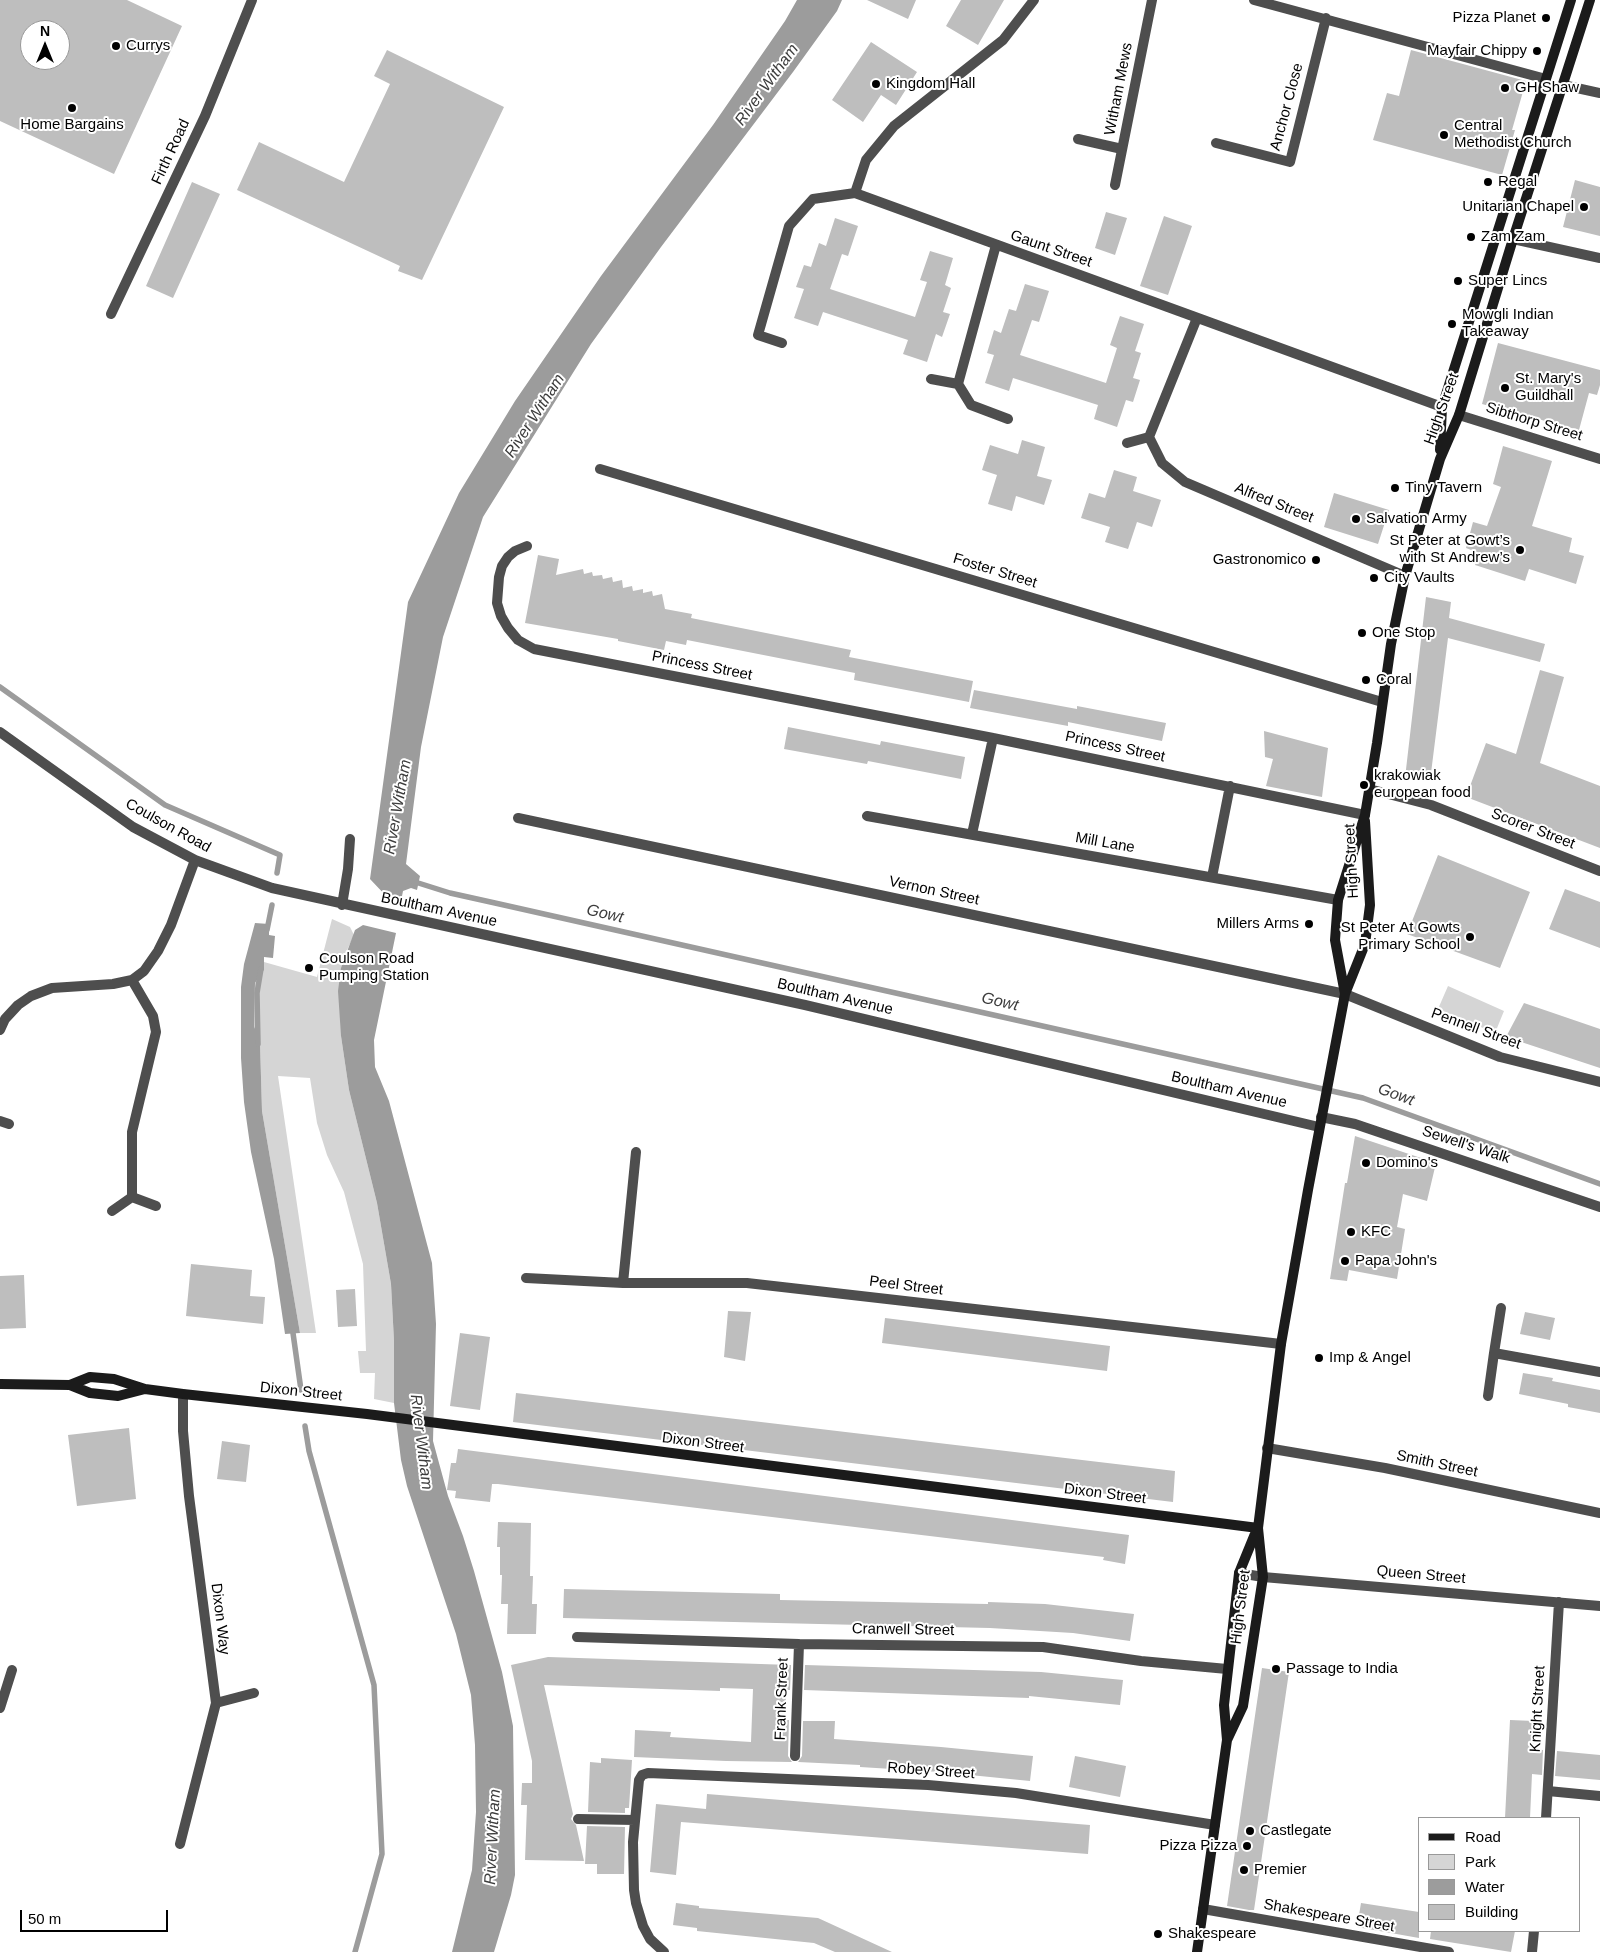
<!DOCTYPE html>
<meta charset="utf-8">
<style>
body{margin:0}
#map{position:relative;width:1600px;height:1952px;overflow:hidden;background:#fff;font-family:Arial,sans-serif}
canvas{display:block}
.legend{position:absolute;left:1418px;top:1817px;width:162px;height:115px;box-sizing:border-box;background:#fff;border:1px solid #999;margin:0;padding:6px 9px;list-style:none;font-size:15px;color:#000}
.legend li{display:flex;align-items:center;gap:10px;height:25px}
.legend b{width:25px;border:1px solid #999}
.north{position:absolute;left:20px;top:20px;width:50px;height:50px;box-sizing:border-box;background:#fff;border:1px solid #999;border-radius:50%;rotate:0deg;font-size:14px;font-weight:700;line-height:20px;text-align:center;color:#000}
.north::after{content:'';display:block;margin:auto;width:18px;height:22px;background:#000;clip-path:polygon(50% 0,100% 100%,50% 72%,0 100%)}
.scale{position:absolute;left:20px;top:1910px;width:148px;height:22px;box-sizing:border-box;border:2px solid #000;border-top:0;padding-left:6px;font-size:15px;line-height:18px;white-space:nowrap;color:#000;-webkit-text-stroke:4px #fff;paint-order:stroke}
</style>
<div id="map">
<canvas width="1600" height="1952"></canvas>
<ul class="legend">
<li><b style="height:6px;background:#1b1b1b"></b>Road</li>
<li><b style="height:14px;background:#d5d5d5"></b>Park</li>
<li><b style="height:14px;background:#9c9c9c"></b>Water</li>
<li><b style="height:14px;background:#bebebe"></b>Building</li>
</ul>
<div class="north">N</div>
<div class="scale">50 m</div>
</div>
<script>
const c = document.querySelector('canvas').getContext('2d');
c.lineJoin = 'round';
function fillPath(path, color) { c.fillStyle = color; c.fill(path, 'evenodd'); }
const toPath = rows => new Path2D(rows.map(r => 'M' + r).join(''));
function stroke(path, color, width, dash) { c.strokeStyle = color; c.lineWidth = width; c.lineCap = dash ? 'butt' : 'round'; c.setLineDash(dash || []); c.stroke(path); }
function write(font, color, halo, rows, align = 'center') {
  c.font = font + ' Arial,sans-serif'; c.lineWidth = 4; c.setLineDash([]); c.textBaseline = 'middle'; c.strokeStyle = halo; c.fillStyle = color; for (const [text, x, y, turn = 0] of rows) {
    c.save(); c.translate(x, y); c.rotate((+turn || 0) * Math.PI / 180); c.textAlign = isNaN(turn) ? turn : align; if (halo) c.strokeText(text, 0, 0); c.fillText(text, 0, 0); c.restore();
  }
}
fillPath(toPath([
 [332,919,350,927,354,935,343,959,340,978,341,1036,349,1090,377,1203,391,1284,394,1341,394,1403,374,1399,375,1373,360,1373,358,1351,366,1351,363,1264,344,1192,327,1155,317,1123,310,1078,278,1076,316,1333,300,1333,262,1111,260,1043,254,1026,255,983,264,970,264,962,317,977],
 [1448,986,1504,1011,1495,1033,1438,1009]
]), '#d5d5d5');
fillPath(toPath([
 [797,0,842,0,837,11,793,72,661,247,591,344,483,517,443,637,421,747,406,864,420,876,417,890,411,888,403,891,401,901,387,897,370,879,408,602,459,493,515,401,601,276,713,125,785,21],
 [255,923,269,924,269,935,275,936,273,958,264,957,264,970,255,983,254,1026,260,1043,262,1111,300,1333,285,1334,274,1259,251,1152,244,1102,241,1058,241,987,244,964],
 [363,925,396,933,374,1040,375,1067,389,1101,432,1263,436,1324,433,1441,448,1496,463,1536,474,1571,502,1672,513,1726,515,1875,511,1895,494,1952,452,1952,472,1870,476,1812,475,1745,471,1695,456,1634,407,1486,401,1460,394,1403,394,1341,391,1284,377,1203,349,1090,341,1036,338,991,341,968,355,930]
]), '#9c9c9c');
stroke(toPath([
 [0,687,165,805,280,855,277,873],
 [412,881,450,893,495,903,1363,1098,1600,1184],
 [267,930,272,905],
 [258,1044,257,993,261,969],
 [292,1326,301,1390],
 [305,1426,309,1451,374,1685,382,1854,355,1952]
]), '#9c9c9c', 5.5);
fillPath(toPath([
 [0,0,127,0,182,26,114,174,0,121],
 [30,30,60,30,60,60,30,60],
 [867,0,916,0,908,19],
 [961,0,1004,0,978,45,946,26],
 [871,42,917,72,896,105,881,95,863,122,832,100],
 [387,50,504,107,422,280,398,271,400,266,237,190,259,142,344,182,390,84,374,76],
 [1411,50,1526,81,1512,130,1515,130,1502,175,1373,140,1387,93,1399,96],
 [1575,180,1600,187,1600,236,1563,227],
 [192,182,220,194,173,298,146,286],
 [1106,212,1127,218,1115,255,1095,248],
 [1164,216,1192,226,1168,295,1140,286],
 [835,218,858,226,848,256,842,254,830,289,915,317,927,282,920,280,930,251,953,258,945,285,951,288,943,312,950,314,942,337,936,334,927,362,903,354,908,340,823,312,818,326,794,318,804,289,796,287,804,265,811,267,819,243,826,246],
 [1025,284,1049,291,1039,322,1032,320,1020,355,1106,383,1117,348,1110,345,1120,316,1144,324,1135,351,1141,353,1133,378,1140,380,1133,402,1126,400,1117,427,1094,419,1098,405,1013,378,1009,391,985,383,994,355,987,353,994,330,1001,333,1009,309,1016,311],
 [1498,343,1600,370,1600,385,1597,395,1589,393,1579,430,1482,404],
 [1022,440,1045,447,1037,476,1052,480,1044,505,1016,496,1012,511,988,504,997,475,982,470,990,445,1018,454],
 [1503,446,1552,461,1532,526,1572,538,1569,552,1584,556,1576,584,1529,569,1525,581,1475,565,1479,553,1466,548,1473,522,1487,526,1501,487,1493,484],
 [1114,470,1137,477,1133,491,1161,500,1152,527,1137,522,1128,549,1105,542,1110,527,1081,518,1089,493,1105,498],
 [1334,493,1389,510,1378,544,1324,527],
 [538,555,559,559,556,575,583,569,584,574,592,572,593,576,602,575,603,579,612,577,613,582,622,580,623,588,632,586,633,591,643,589,643,593,652,591,653,596,662,594,665,609,692,614,691,618,851,650,849,657,973,681,969,702,854,680,855,673,687,640,686,645,666,641,664,650,618,641,618,639,525,623],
 [1426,597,1451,602,1449,618,1545,644,1540,662,1448,638,1430,781,1405,778],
 [1540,670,1564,677,1540,763,1600,786,1600,848,1466,797,1486,743,1516,754],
 [974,690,1077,709,1077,706,1166,723,1162,741,1068,722,1068,726,970,708],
 [788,727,880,745,881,741,965,757,961,779,868,761,867,764,784,749],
 [1264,731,1328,748,1322,797,1266,786,1273,759,1265,757],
 [1438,855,1530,892,1500,968,1407,934],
 [1565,889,1600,902,1600,948,1549,929],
 [1524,1003,1600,1029,1600,1068,1506,1037],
 [1355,1136,1436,1163,1427,1201,1403,1194,1397,1227,1405,1229,1397,1279,1349,1270,1347,1281,1330,1279,1345,1183,1347,1183],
 [191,1264,252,1270,250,1296,265,1297,263,1324,186,1316],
 [24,1275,26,1328,0,1329,0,1276],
 [355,1289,357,1326,338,1327,336,1290],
 [728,1311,751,1312,745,1361,724,1357],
 [1525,1312,1555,1318,1550,1340,1520,1334],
 [885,1318,1110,1346,1107,1371,882,1343],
 [460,1333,490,1337,480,1410,450,1406],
 [1523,1373,1553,1378,1552,1381,1600,1390,1600,1413,1568,1407,1568,1404,1519,1394],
 [516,1393,1175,1471,1173,1502,513,1422],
 [129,1428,136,1499,77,1506,68,1435],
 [222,1441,250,1445,246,1482,217,1479],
 [458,1449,1129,1535,1125,1564,1103,1560,1104,1557,498,1484,492,1484,490,1502,455,1498,456,1491,447,1490,451,1463,456,1463],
 [498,1522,531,1523,530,1576,533,1576,532,1604,537,1604,536,1634,507,1634,508,1604,501,1604,502,1575,500,1575,500,1547,497,1547],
 [564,1589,780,1594,780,1600,988,1604,988,1602,1045,1604,1134,1614,1130,1641,1073,1633,990,1628,563,1618],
 [548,1657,791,1665,790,1690,786,1690,785,1720,789,1720,788,1756,792,1762,726,1761,634,1757,635,1730,671,1732,670,1737,751,1742,753,1689,720,1688,720,1691,544,1685,573,1814,571,1819,576,1825,584,1861,525,1860,527,1805,521,1805,522,1783,532,1783,532,1761,511,1665],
 [805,1665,1041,1672,1123,1680,1120,1705,1029,1696,1029,1698,804,1690],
 [1262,1668,1289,1672,1254,1910,1249,1910,1227,1906],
 [1510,1720,1534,1721,1533,1749,1543,1750,1542,1775,1532,1774,1530,1818,1505,1818],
 [803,1721,835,1721,834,1739,941,1747,1033,1756,1030,1781,940,1772,860,1767,860,1765,798,1762,802,1756],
 [1557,1751,1600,1755,1600,1780,1555,1776],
 [1075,1756,1126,1766,1120,1797,1069,1787],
 [601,1758,632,1760,629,1808,625,1808,625,1813,588,1812,590,1762,601,1763],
 [707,1794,1090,1825,1088,1854,681,1822,676,1875,650,1872,656,1804,706,1809],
 [587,1826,625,1827,624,1874,597,1874,597,1864,585,1864],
 [676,1903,699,1906,699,1908,818,1918,892,1952,835,1952,814,1943,697,1931,697,1928,673,1925],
 [1361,1903,1419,1912,1419,1938,1357,1927],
 [1431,1931,1515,1931,1511,1952,1430,1939]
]), '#bebebe');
stroke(toPath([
 [1254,0,1546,79],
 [1563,85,1600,93],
 [1078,139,1122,149],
 [1216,143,1290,162,1326,18],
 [1115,185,1152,0],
 [855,193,866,160,894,126,1003,40,1034,0],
 [1513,239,1600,258],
 [996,245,958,384,971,405,1008,419],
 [111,314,205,116,252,0],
 [1197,318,1149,437,1162,463,1185,482,1405,576],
 [782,343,758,335,789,226,813,199,855,193,1442,407],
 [931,379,958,384],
 [1459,415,1600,459],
 [1127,443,1149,437],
 [600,469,1382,702],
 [527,546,515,551,508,557,502,566,499,577,497,603,501,616,508,628,518,640,534,649,993,738,1365,815],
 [0,732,133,827,195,860,272,888,805,1005,1319,1127],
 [1369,789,1431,805,1600,871],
 [867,816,1338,900],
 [518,818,1345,994,1500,1057,1600,1082],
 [972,834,993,738],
 [1212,877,1230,786],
 [342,905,348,869,350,839],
 [132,980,153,1016,156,1032,132,1132,132,1197],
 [0,1030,5,1019,18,1005,31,996,52,988,113,984,132,980,144,971,158,951,171,925,195,860],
 [1321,1117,1355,1124,1600,1207],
 [0,1121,9,1124],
 [112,1211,132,1197,156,1206],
 [526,1278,623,1283,747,1283,1281,1344],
 [623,1283,636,1152],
 [1501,1308,1494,1353,1600,1372],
 [1488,1396,1494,1353],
 [1267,1448,1385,1468,1600,1513],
 [1239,1573,1263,1577,1600,1606],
 [577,1637,799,1644,1043,1647,1141,1661,1227,1669],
 [216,1703,254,1693],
 [0,1708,12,1670],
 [795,1756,799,1644],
 [1548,1791,1600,1796],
 [1546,1818,1559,1602],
 [578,1819,635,1820],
 [180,1844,216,1703,189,1496,183,1431,183,1394],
 [1203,1909,1449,1952],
 [664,1952,650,1939,643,1926,636,1903,634,1890,633,1842,639,1780,642,1775,648,1773,928,1785,1016,1793,1215,1825],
 [1532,1952,1534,1931]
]), '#4e4e4e', 10);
stroke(toPath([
 [1440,450,1442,407,1571,0],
 [1345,994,1335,940,1338,900,1365,815,1377,743,1391,644,1405,576,1440,459,1459,415,1513,239,1590,0],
 [0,1384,70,1385,90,1393,118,1396,145,1389],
 [70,1385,90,1377,114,1379,145,1389,183,1394,367,1414,1258,1528],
 [1227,1740,1243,1706,1263,1577,1258,1528,1281,1344,1308,1190,1345,994,1365,944,1370,905,1365,821],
 [1197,1952,1227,1740,1224,1705,1239,1573,1257,1529]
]), '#1b1b1b', 10);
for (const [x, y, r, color] of [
 [1546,18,5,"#000"],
 [116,46,5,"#000"],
 [1537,51,5,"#000"],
 [876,84,5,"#000"],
 [1505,88,5,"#000"],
 [72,108,5,"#000"],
 [1444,135,5,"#000"],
 [1488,182,5,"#000"],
 [1584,207,5,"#000"],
 [1471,237,5,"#000"],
 [1458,281,5,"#000"],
 [1452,324,5,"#000"],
 [1505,388,5,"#000"],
 [1395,488,5,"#000"],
 [1356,519,5,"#000"],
 [1520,550,5,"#000"],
 [1316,560,5,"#000"],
 [1374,578,5,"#000"],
 [1362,633,5,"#000"],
 [1366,680,5,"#000"],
 [1364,785,5,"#000"],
 [1309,924,5,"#000"],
 [1470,937,5,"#000"],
 [309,968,5,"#000"],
 [1366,1163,5,"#000"],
 [1351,1232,5,"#000"],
 [1345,1261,5,"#000"],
 [1319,1358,5,"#000"],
 [1276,1669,5,"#000"],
 [1250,1831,5,"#000"],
 [1247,1846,5,"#000"],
 [1244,1870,5,"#000"],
 [1158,1934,5,"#000"]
]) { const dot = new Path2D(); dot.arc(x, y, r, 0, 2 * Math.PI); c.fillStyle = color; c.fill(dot); stroke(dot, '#fff', 2); }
write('15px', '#000', '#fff', [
 ["Pizza Planet",1536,18,"right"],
 ["Currys",126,46],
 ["Mayfair Chippy",1527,51,"right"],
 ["Kingdom Hall",886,84],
 ["GH Shaw",1515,88],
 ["Home Bargains",72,125,"center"],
 ["Central",1454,126],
 ["Methodist Church",1454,143],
 ["Regal",1498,182],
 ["Unitarian Chapel",1574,207,"right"],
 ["Zam Zam",1481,237],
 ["Super Lincs",1468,281],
 ["Mowgli Indian",1462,315],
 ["Takeaway",1462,332],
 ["St. Mary's",1515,379],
 ["Guildhall",1515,396],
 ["Tiny Tavern",1405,488],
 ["Salvation Army",1366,519],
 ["St Peter at Gowt’s",1510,541,"right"],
 ["with St Andrew’s",1510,558,"right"],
 ["Gastronomico",1306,560,"right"],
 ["City Vaults",1384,578],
 ["One Stop",1372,633],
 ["Coral",1376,680],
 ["krakowiak",1374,776],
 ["european food",1374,793],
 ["Millers Arms",1299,924,"right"],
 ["St Peter At Gowts",1460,928,"right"],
 ["Primary School",1460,945,"right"],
 ["Coulson Road",319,959],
 ["Pumping Station",319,976],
 ["Domino's",1376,1163],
 ["KFC",1361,1232],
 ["Papa John's",1355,1261],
 ["Imp & Angel",1329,1358],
 ["Passage to India",1286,1669],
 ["Castlegate",1260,1831],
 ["Pizza Pizza",1237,1846,"right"],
 ["Premier",1254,1870],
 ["Shakespeare",1168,1934]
], 'left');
write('15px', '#000', '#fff', [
 ["Witham Mews",1119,89,-79],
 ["Anchor Close",1287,107,-75],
 ["Firth Road",171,152,-65],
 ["Gaunt Street",1051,249,19],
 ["High Street",1442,409,-70],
 ["Sibthorp Street",1534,422,17],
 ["Alfred Street",1274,503,22],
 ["Foster Street",995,571,17],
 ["Princess Street",702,666,11],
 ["Princess Street",1115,747,12],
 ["Coulson Road",168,826,29],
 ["Scorer Street",1533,829,21],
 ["Mill Lane",1105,843,10],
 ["High Street",1352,861,-93],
 ["Vernon Street",934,891,12],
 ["Boultham Avenue",439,910,12],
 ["Boultham Avenue",835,997,13],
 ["Pennell Street",1476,1029,20],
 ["Boultham Avenue",1229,1090,13],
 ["Sewell's Walk",1466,1145,18],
 ["Peel Street",906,1286,7],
 ["Dixon Street",301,1392,6],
 ["Dixon Street",703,1443,7],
 ["Smith Street",1437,1464,12],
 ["Dixon Street",1105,1494,7],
 ["Queen Street",1421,1575,5],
 ["High Street",1241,1607,-83],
 ["Dixon Way",220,1619,83],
 ["Cranwell Street",903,1630,1],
 ["Frank Street",782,1699,-88],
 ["Knight Street",1538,1709,-87],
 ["Robey Street",931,1771,4],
 ["Shakespeare Street",1329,1916,10]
]);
write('italic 16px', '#3d3d3d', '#fff', [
 ["River Witham",767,85,-54],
 ["River Witham",535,416,-57],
 ["River Witham",398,807,-80],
 ["Gowt",605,914,13],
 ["Gowt",1000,1002,13],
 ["Gowt",1396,1095,20],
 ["River Witham",421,1442,83],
 ["River Witham",493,1837,-87]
]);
</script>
